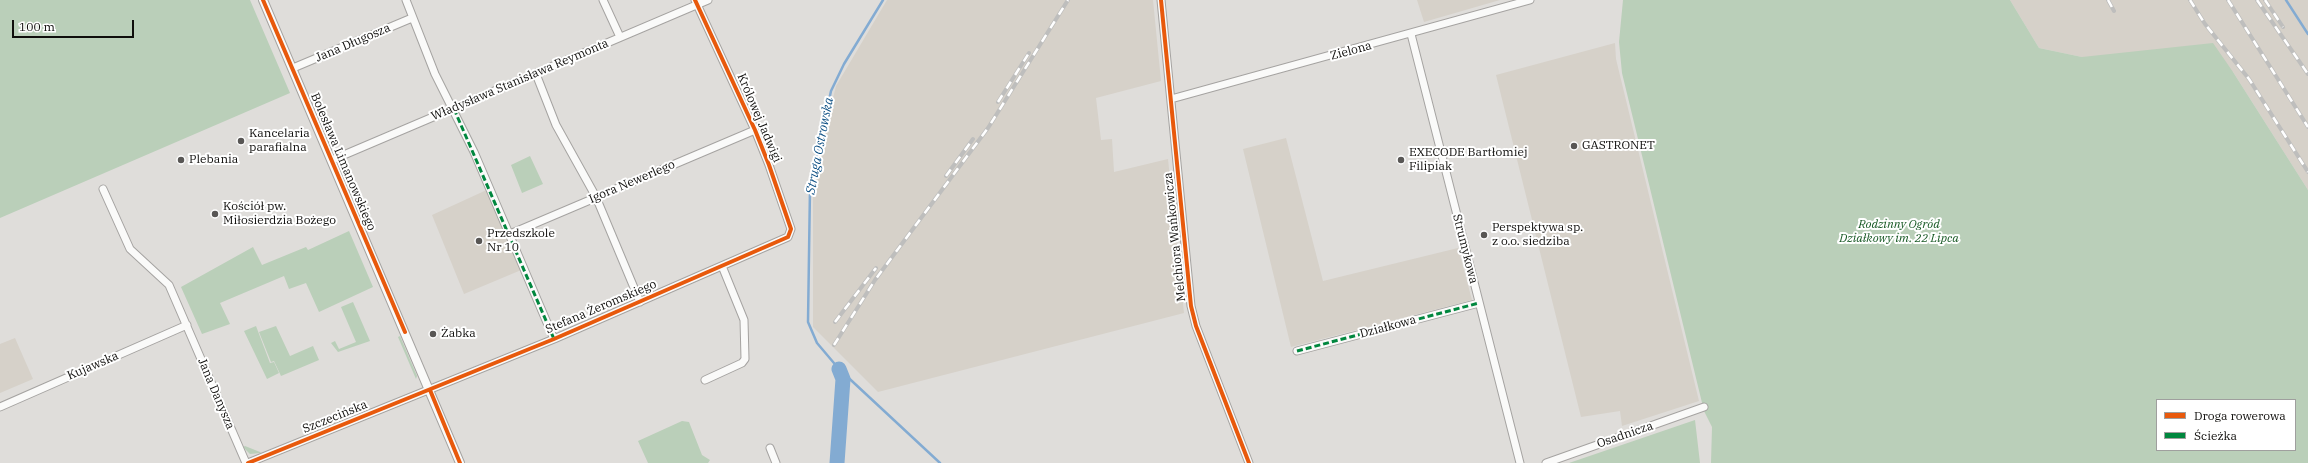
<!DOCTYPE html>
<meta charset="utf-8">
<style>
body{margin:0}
#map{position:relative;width:2308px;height:463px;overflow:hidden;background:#dfddda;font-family:"IBM Plex Serif",serif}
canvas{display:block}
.legend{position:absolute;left:2156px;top:399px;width:140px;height:52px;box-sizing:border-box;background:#fff;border:1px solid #9f9f9e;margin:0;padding:5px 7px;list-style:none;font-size:12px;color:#0f0e0c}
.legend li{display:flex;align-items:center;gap:8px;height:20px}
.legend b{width:20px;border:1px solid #9f9f9e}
.scale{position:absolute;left:12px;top:20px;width:122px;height:18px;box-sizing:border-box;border:2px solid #0f0e0c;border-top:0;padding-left:5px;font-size:12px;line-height:14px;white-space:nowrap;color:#0f0e0c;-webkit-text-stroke:3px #fff;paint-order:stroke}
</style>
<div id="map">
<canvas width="2308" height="463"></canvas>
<ul class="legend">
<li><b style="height:5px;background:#e8590c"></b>Droga rowerowa</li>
<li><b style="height:5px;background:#00873e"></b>Ścieżka</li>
</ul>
<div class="scale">100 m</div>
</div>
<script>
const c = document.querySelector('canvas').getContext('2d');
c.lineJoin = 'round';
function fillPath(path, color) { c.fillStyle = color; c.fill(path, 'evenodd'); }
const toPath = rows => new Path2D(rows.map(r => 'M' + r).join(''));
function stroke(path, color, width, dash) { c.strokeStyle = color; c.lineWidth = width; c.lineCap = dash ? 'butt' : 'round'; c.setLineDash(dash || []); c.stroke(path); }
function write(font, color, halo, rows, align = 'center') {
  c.font = font + ' "IBM Plex Serif",serif'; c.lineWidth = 4; c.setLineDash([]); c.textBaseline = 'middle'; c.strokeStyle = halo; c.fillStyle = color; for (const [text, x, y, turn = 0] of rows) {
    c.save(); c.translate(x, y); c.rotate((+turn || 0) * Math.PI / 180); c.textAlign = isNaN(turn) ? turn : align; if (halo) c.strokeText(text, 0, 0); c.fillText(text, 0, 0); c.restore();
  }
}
fillPath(toPath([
 [887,0,1153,0,1161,81,1096,98,1101,140,1112,139,1114,172,1168,159,1184,313,878,392,813,327,813,179,836,86],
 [1417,0,1500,0,1424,22],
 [2010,0,2308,0,2308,190,2233,72,2082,57,2039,48],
 [1615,43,1616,59,1699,401,1622,426,1620,411,1581,417,1496,75],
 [1286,138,1323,281,1458,248,1472,300,1291,347,1243,149],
 [491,188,526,268,464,294,432,215],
 [15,338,33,379,0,393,0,344]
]), '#d6d1c9');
fillPath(toPath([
 [0,0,250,0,290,93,0,218],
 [1623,0,2010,0,2039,48,2082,57,2213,43,2233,72,2308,190,2308,463,1711,463,1712,427,1704,411,1622,73,1619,42],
 [2157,400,2295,400,2295,450,2157,450],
 [530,156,543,184,522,193,511,165],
 [349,231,373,287,319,312,306,283,289,289,284,276,220,303,230,324,202,334,181,287,253,247,262,265,306,247,308,250],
 [353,302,370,341,338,352,331,343,335,341,339,349,356,342,341,307],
 [256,326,270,363,274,362,279,373,267,379,244,331],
 [276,326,290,356,313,346,319,360,281,376,274,361,271,362,259,332],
 [400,336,417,376,416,379,398,337],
 [1695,420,1700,463,1569,463],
 [682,421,689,422,702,455,710,460,708,463,648,463,638,441],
 [245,446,260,452,261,453,250,454,243,447]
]), '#bacfb9');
stroke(toPath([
 [883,0,844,64,831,91,810,188,808,322,817,343,839,369,940,463],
 [2286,0,2308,34]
]), '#83abd2', 2.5);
stroke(toPath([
 [837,463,843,379,839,369]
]), '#83abd2', 15);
const minor = toPath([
 [406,0,435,74,474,152,554,339],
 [603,0,620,37],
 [1161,0,1191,306,1196,326,1249,463],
 [1411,34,1520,463],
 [293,68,412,18],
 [536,74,556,125,596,197,640,302],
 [1171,99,1530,0],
 [332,160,708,0],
 [103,189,130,249,169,285,246,463],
 [510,234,755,130],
 [1297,351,1479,303],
 [705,380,742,363,745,359,744,320,722,266],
 [0,407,187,325],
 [770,448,776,463],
 [248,463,554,339,788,237,791,229,769,165,755,130,695,0],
 [1546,463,1704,407]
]);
const tertiary = toPath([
 [263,0,460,463]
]);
stroke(minor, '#a5a3a1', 9);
stroke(tertiary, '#a5a3a1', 10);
stroke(minor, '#fafaf9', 7);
stroke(tertiary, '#fafaf9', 8);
const rail = toPath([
 [2108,0,2114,11],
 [2190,0,2205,24,2249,79,2308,172],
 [2228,0,2308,127],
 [2257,0,2308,74],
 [2265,0,2283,27],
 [998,102,1029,53],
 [946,176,973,139],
 [835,322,876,268],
 [834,345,875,280,988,128,1068,0]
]);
stroke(rail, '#bebebd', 4);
stroke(rail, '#fff', 2.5, [8]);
stroke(toPath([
 [454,109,554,339],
 [1297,351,1479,303]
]), '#00873e', 3, [6, 3]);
stroke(toPath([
 [263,0,405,332],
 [1161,0,1191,306,1196,326,1249,463],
 [430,390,460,463],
 [248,463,554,339,788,237,791,229,769,165,755,130,695,0]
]), '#e8590c', 4);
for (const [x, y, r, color] of [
 [241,141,4,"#585654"],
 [1574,146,4,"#585654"],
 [181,160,4,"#585654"],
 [1401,160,4,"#585654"],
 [215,214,4,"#585654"],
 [1484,235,4,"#585654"],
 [479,241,4,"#585654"],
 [433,334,4,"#585654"]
]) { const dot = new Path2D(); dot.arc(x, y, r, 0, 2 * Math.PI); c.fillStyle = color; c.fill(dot); stroke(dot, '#fff', 1.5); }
write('12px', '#0f0e0c', '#fff', [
 ["Jana Długosza",353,43,-23],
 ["Zielona",1351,51,-15],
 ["Władysława Stanisława Reymonta",520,80,-23],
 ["Królowej Jadwigi",759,118,67],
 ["Bolesława Limanowskiego",343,162,67],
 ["Igora Newerlego",632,182,-23],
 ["Melchiora Wańkowicza",1175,237,-96],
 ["Strumykowa",1465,249,76],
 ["Stefana Żeromskiego",601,307,-23],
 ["Działkowa",1388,327,-15],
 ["Kujawska",93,366,-23],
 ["Jana Danysza",216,394,67],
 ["Szczecińska",335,417,-22],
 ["Osadnicza",1625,435,-19]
]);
write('12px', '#0f0e0c', '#fff', [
 ["Kancelaria",249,134],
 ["parafialna",249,148],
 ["GASTRONET",1582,146],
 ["EXECODE Bartłomiej",1409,153],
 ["Filipiak",1409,167],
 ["Plebania",189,160],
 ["Kościół pw.",223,207],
 ["Miłosierdzia Bożego",223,221],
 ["Perspektywa sp.",1492,228],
 ["z o.o. siedziba",1492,242],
 ["Przedszkole",487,234],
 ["Nr 10",487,248],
 ["Żabka",441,334]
], 'left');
write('italic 12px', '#165823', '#fff', [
 ["Rodzinny Ogród",1899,225],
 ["Działkowy im. 22 Lipca",1899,239]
]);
write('italic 13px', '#0d4f83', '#fff', [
 ["Struga Ostrowska",820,146,-79]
]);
</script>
